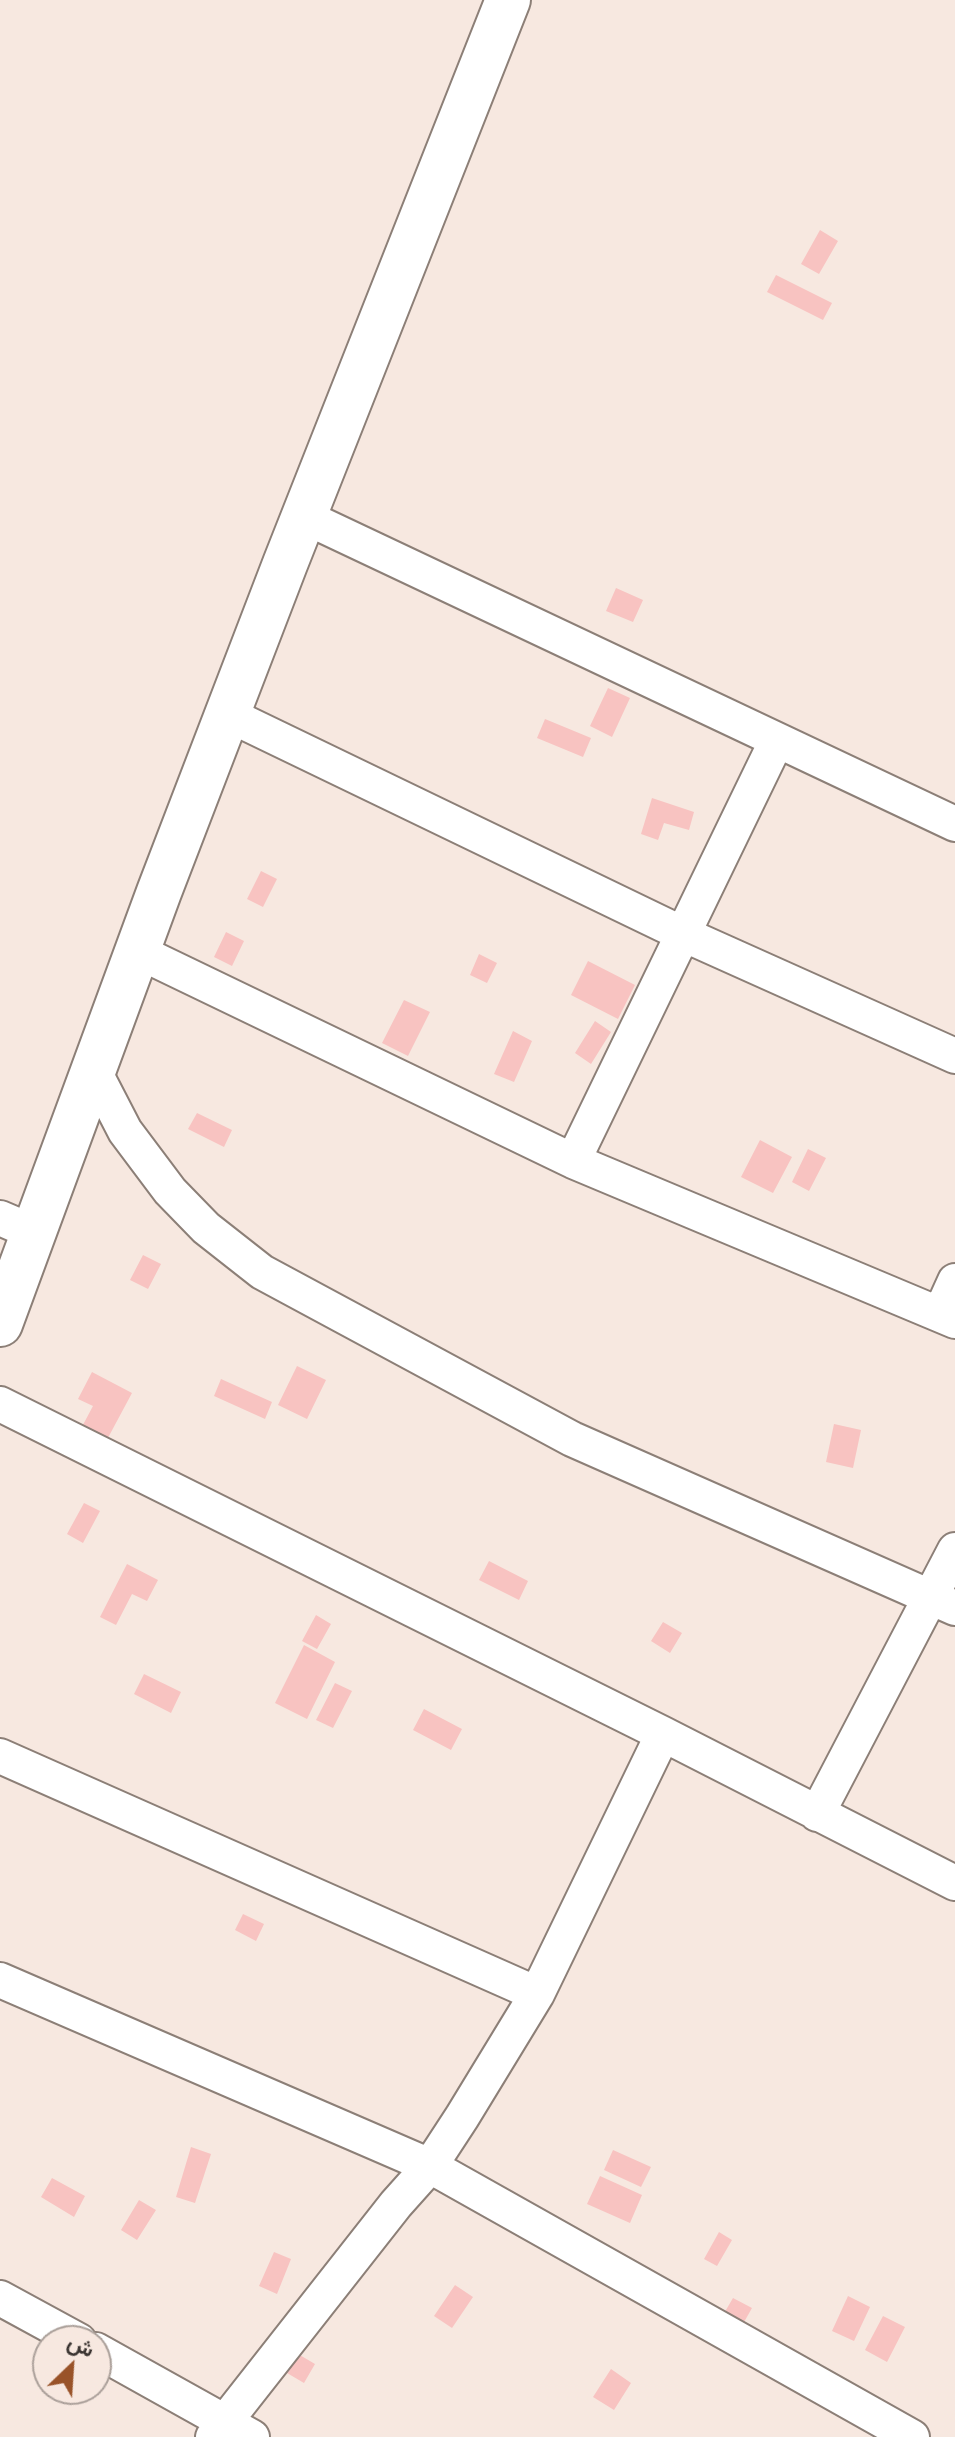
<!DOCTYPE html>
<meta charset="utf-8">
<style>
body{margin:0}
#map{position:relative;width:955px;height:2437px;overflow:hidden;background:#f7e8e0;font-family:Lora,Vazirmatn,serif}
canvas{display:block}
.north{position:absolute;left:32px;top:2325px;width:80px;height:80px;box-sizing:border-box;background:#f7e8e0;border:2px solid #aba09a;border-radius:50%;rotate:25deg;font-size:22px;font-weight:700;line-height:32px;text-align:center;color:#3a3431}
.north::after{content:'';display:block;margin:auto;width:28px;height:36px;background:#995329;clip-path:polygon(50% 0,100% 100%,50% 72%,0 100%)}
</style>
<div id="map">
<canvas width="955" height="2437"></canvas>
<div class="north">ش</div>
</div>
<script>
const c = document.querySelector('canvas').getContext('2d');
c.lineJoin = 'round';
function fillPath(path, color) { c.fillStyle = color; c.fill(path, 'evenodd'); }
const toPath = rows => new Path2D(rows.map(r => 'M' + r).join(''));
function stroke(path, color, width, dash) { c.strokeStyle = color; c.lineWidth = width; c.lineCap = dash ? 'butt' : 'round'; c.setLineDash(dash || []); c.stroke(path); }
fillPath(toPath([
 [820,230,838,241,819,274,801,264],
 [776,275,832,303,823,320,767,292],
 [616,588,643,600,633,622,606,611],
 [608,688,630,698,612,737,590,726],
 [545,719,591,738,583,757,537,738],
 [652,798,694,812,689,830,664,823,658,840,641,834],
 [261,871,277,879,263,907,247,899],
 [226,932,244,941,232,966,214,957],
 [479,954,497,963,487,983,470,975],
 [588,961,635,985,618,1019,571,995],
 [404,1000,430,1012,408,1056,382,1043],
 [595,1021,611,1032,591,1064,575,1053],
 [513,1031,532,1041,514,1082,494,1074],
 [197,1113,232,1130,224,1147,188,1129],
 [760,1140,792,1157,773,1193,741,1177],
 [808,1149,826,1158,809,1191,792,1182],
 [143,1255,161,1264,148,1289,130,1280],
 [297,1366,326,1380,307,1419,278,1405],
 [92,1372,132,1393,102,1449,77,1436,93,1406,78,1399],
 [221,1379,272,1402,265,1419,214,1396],
 [834,1424,861,1430,853,1468,826,1462],
 [84,1503,100,1511,83,1543,67,1534],
 [489,1561,528,1581,519,1600,479,1580],
 [127,1564,158,1580,147,1601,132,1594,116,1625,100,1617],
 [316,1615,331,1624,317,1649,302,1641],
 [663,1622,682,1633,670,1653,651,1641],
 [304,1645,335,1662,307,1719,275,1703],
 [144,1674,181,1692,171,1713,134,1694],
 [335,1683,352,1691,333,1728,316,1720],
 [424,1709,462,1729,451,1750,413,1730],
 [243,1914,264,1924,256,1941,235,1930],
 [191,2147,211,2154,195,2203,176,2197],
 [613,2150,651,2167,641,2187,604,2170],
 [600,2176,642,2195,630,2223,587,2204],
 [52,2178,85,2196,74,2217,41,2197],
 [139,2200,156,2210,137,2240,121,2230],
 [719,2232,732,2240,717,2266,704,2259],
 [274,2252,291,2259,277,2294,259,2286],
 [455,2285,473,2297,452,2328,434,2316],
 [848,2296,870,2307,854,2341,832,2331],
 [733,2298,752,2308,735,2338,716,2327],
 [883,2316,905,2327,887,2362,865,2350],
 [298,2354,315,2364,304,2383,287,2373],
 [611,2369,631,2383,614,2410,593,2397]
]), '#f8c3c1');
const minor = toPath([
 [303,516,955,824],
 [227,714,683,934,955,1056],
 [137,951,573,1161,955,1321],
 [94,1071,125,1131,170,1191,206,1228,262,1272,572,1439,955,1608],
 [573,1161,777,740],
 [0,1218,35,1233],
 [940,1314,955,1281],
 [0,1404,663,1734,955,1883],
 [0,1756,537,1994],
 [817,1814,955,1550],
 [0,1980,430,2166,912,2437],
 [0,2298,79,2341],
 [96,2350,252,2437],
 [213,2437,396,2204,430,2166,462,2117,537,1994,663,1734]
]);
const secondary = toPath([
 [0,1324,159,892,285,564,508,0]
]);
stroke(minor, '#8c7f77', 38);
stroke(secondary, '#8c7f77', 48);
stroke(minor, '#fff', 34);
stroke(secondary, '#fff', 44);
</script>
